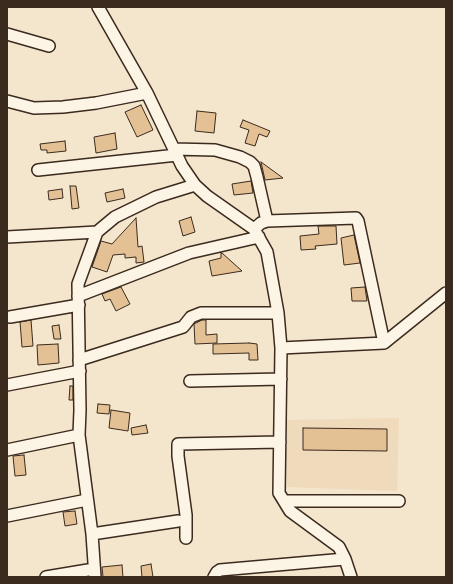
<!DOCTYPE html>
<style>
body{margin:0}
#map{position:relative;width:453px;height:584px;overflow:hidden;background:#f4e5cd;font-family:"Comic Neue",sans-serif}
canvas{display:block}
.frame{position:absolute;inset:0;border:8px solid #3b2a1e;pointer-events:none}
</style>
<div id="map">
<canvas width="453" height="584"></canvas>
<div class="frame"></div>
</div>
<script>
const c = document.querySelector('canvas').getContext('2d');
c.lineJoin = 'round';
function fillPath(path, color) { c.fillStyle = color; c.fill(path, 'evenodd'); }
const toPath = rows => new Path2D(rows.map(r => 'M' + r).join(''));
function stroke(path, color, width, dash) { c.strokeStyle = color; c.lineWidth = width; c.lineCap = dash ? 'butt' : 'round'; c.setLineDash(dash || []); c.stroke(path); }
fillPath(toPath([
 [399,418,397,491,287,487,286,420]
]), '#efdabc');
const building = toPath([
 [141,105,153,130,137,137,125,112,141,105],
 [197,111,216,113,214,133,195,131,197,111],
 [243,120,270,131,267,137,259,134,255,146,245,143,249,130,240,127,243,120],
 [115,133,117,149,96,153,94,137,115,133],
 [65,141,66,151,47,153,47,150,41,150,40,144,65,141],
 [261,162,283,178,265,180,261,162],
 [251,181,253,193,234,195,232,184,251,181],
 [70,186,76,186,79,208,72,209,70,186],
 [62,189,63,198,49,200,48,191,62,189],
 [123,189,125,198,107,202,105,193,123,189],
 [191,217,195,232,183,236,179,221,191,217],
 [136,218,138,247,142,246,144,262,136,263,136,257,125,258,125,254,113,255,107,272,92,267,101,241,112,244,136,218],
 [318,226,336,226,337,244,315,246,316,249,301,250,300,236,319,234,318,226],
 [354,235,360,263,344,265,341,238,354,235],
 [221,253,222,253,242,271,212,276,209,261,221,258,221,253],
 [121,287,130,304,116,311,110,299,105,301,102,294,121,287],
 [365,287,367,301,352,301,351,288,365,287],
 [31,320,33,346,22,347,20,322,31,320],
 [202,320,206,320,206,335,217,334,217,343,195,344,194,324,202,320],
 [59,325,61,339,54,339,52,326,59,325],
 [249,343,257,344,258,360,249,360,249,353,213,354,213,344,249,343],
 [58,344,59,363,38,365,37,345,58,344],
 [70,386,73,386,73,400,69,400,70,386],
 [98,404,110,405,109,414,97,413,98,404],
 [111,410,130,413,128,431,109,428,111,410],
 [146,425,148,433,132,435,131,428,146,425],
 [303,428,387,429,387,451,303,450,303,428],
 [24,455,26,475,15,476,13,456,24,455],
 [75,511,77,524,65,526,63,512,75,511],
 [151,564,153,577,142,577,141,566,151,564],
 [122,565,123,577,103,577,102,567,122,565]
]);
fillPath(building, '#e3c195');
stroke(building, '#3b2a1e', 1);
const street = toPath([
 [98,7,147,93,182,166,195,185,207,196,254,229,267,252,278,313,281,348,279,493,290,511,339,547,345,559,351,577],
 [7,34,49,46],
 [7,101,34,108,63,107,96,103,147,93],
 [174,149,215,150,240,157,250,162,254,166,257,177,267,221],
 [38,170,177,155],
 [254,229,261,223,267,221,356,218,358,221,384,343],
 [7,237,97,232],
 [78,296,189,253,259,237],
 [10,317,79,305],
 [281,348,384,343,446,293],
 [79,360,183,327,191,317,201,313,278,313],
 [190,381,281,379],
 [7,385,80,371],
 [7,450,79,435],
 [284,501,399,501],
 [7,516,87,500],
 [92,534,178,521],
 [186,538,186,515,178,456,178,444,280,442],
 [46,577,94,569],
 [95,577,92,534,79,435,80,410,78,284,97,232,115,217,156,197,195,185],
 [214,577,217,572,220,570,345,559]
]);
stroke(street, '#3b2a1e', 14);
stroke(street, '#fcf5e5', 11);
</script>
